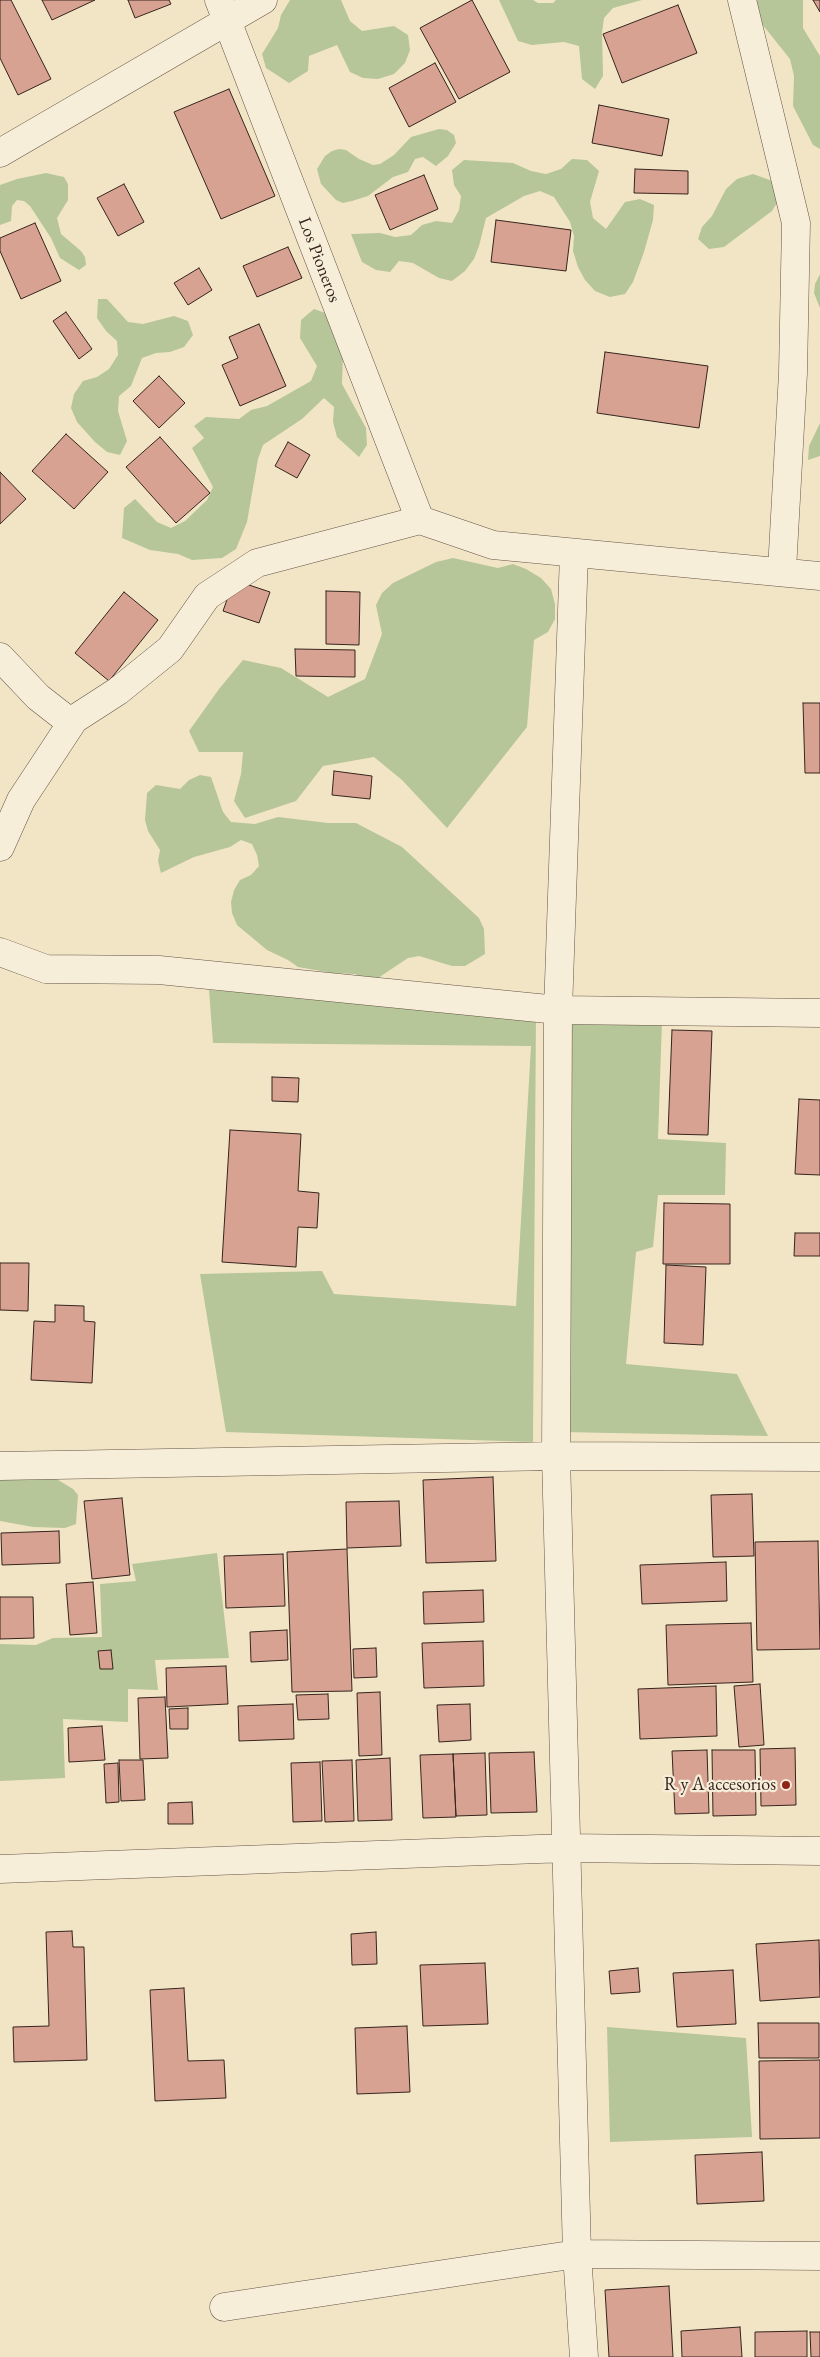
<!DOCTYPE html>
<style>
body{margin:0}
canvas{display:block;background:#f2e5c6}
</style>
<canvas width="820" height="2357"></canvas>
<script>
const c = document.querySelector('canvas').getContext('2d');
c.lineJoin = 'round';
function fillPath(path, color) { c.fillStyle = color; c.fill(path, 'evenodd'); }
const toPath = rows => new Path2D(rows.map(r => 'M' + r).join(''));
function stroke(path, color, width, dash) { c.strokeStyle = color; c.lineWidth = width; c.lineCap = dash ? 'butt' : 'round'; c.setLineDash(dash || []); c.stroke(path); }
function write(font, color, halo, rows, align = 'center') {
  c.font = font + ' "EB Garamond",serif'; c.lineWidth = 4.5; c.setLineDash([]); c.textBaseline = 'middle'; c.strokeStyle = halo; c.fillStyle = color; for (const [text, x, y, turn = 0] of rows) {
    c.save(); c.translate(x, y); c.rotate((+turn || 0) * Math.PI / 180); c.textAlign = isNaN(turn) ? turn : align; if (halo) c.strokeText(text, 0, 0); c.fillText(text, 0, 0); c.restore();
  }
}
fillPath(toPath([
 [290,0,341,0,350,21,362,31,394,26,408,35,410,50,405,63,394,74,378,79,363,78,350,72,337,45,309,56,308,71,289,83,266,68,262,54,278,28,281,15],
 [499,0,533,0,538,3,553,3,556,0,642,0,613,8,604,18,602,33,603,76,595,89,582,79,579,46,564,42,532,45,518,41],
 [754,0,803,0,803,28,820,56,820,149,813,145,793,106,794,76,790,59,762,24],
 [439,129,447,130,454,135,456,143,448,156,436,166,423,157,415,159,408,172,393,177,368,196,352,201,343,203,336,200,321,184,317,169,325,156,332,151,339,149,346,150,359,159,373,165,380,164,394,155,411,137],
 [572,159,587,160,599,171,590,202,593,218,606,229,625,202,640,199,654,205,653,220,644,252,633,282,625,294,610,297,595,291,585,280,578,267,573,251,574,236,570,222,554,197,540,191,524,196,486,218,479,246,474,259,465,271,452,281,439,278,413,263,399,261,390,272,376,270,362,262,351,234,380,233,395,237,411,235,422,225,436,221,452,223,459,210,461,196,454,185,452,170,464,160,513,163,531,171,546,174,561,169],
 [46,173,64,177,68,184,68,200,57,218,61,234,81,251,85,257,86,265,79,270,60,258,51,238,30,206,24,201,17,200,12,206,11,221,0,225,0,185,17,179],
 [753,174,778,183,780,198,772,211,724,247,709,249,698,239,702,227,712,216,726,189,737,179],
 [820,274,820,308,814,293,815,284],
 [98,299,107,299,128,322,143,324,174,316,188,321,193,335,184,347,170,352,156,353,142,358,131,386,119,396,118,411,127,441,120,455,107,452,95,442,77,422,71,408,74,394,83,381,97,377,109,369,118,355,117,341,106,331,97,318],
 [314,309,328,314,343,354,342,384,366,428,367,445,359,457,337,437,333,422,334,407,324,398,302,419,263,445,258,459,247,522,236,549,222,558,192,560,178,554,150,550,122,538,124,508,135,499,157,522,171,528,185,521,207,500,213,487,192,448,204,438,194,426,206,417,239,419,251,410,267,406,311,381,317,366,300,338,301,320],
 [820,423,820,456,808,460,809,446],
 [453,558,498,568,513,564,526,569,541,578,551,589,555,604,555,619,548,632,534,640,527,727,447,828,402,780,374,757,323,766,296,801,245,818,234,801,241,774,243,752,199,752,189,731,219,689,243,660,281,668,328,697,365,679,382,634,376,605,382,593,393,583,436,562],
 [200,775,211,777,223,812,231,822,255,824,278,817,328,823,356,823,402,847,479,918,484,929,485,954,465,966,452,966,419,956,408,958,378,978,366,979,355,974,332,973,298,967,288,960,267,950,237,925,232,913,231,902,234,890,240,880,251,875,259,866,257,855,252,844,241,840,230,847,194,857,161,873,158,861,160,850,148,831,145,820,147,793,156,785,180,789,189,780],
 [209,990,536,1012,533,1442,226,1432,200,1274,322,1271,334,1294,516,1306,531,1046,213,1043],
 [558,1018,662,1021,658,1139,726,1143,725,1195,658,1195,653,1247,636,1252,626,1364,737,1374,768,1436,560,1432],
 [0,1475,50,1475,73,1489,78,1495,76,1524,65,1528,33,1527,0,1521],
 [217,1553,229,1658,155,1660,158,1690,128,1689,128,1722,63,1719,65,1778,0,1781,0,1644,36,1645,53,1638,102,1637,100,1584,136,1581,132,1564],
 [607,2027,746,2038,752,2137,610,2142]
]), '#b6c699');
const building = toPath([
 [0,0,11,0,51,79,18,95,0,58,0,0],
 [42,0,95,0,52,20,42,0],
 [128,0,169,0,171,4,135,18,128,0],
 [472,0,510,72,459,99,420,28,472,0],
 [813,0,820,0,820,12,813,0],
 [678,5,697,53,622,83,603,34,678,5],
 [435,63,456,102,409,127,389,88,435,63],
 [229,89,275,196,221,219,174,112,229,89],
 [599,105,669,119,662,156,592,143,599,105],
 [635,169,688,171,688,194,634,193,635,169],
 [424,175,438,209,390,230,375,195,424,175],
 [124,184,144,222,118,236,97,198,124,184],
 [496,220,571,230,566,271,491,262,496,220],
 [35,223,61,281,21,299,0,251,0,238,35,223],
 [288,247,302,278,257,297,243,266,288,247],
 [199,268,212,290,188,305,174,283,199,268],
 [66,312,92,349,79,359,53,321,66,312],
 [259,324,286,386,240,406,222,365,238,358,229,337,259,324],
 [605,352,708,366,699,428,597,413,605,352],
 [159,376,185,403,159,428,133,401,159,376],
 [66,434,108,472,74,509,32,471,66,434],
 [160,437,210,493,176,523,126,467,160,437],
 [288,442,310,455,297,478,275,466,288,442],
 [0,472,26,499,0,524,0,472],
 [234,580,270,592,259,623,223,611,234,580],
 [326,591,360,592,359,645,326,644,326,591],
 [124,592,158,620,109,681,75,653,124,592],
 [295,649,355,650,355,677,296,676,295,649],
 [803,703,820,703,820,773,805,773,803,703],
 [334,771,372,776,370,799,332,795,334,771],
 [672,1030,712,1031,708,1135,668,1134,672,1030],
 [272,1077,299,1078,298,1102,272,1101,272,1077],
 [799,1099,820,1100,820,1175,795,1174,799,1099],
 [230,1130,301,1134,298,1191,319,1193,317,1228,298,1227,296,1267,222,1262,230,1130],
 [664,1203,730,1204,730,1264,663,1264,664,1203],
 [795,1233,820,1233,820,1256,794,1256,795,1233],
 [0,1263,29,1263,28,1311,0,1310,0,1263],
 [666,1265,706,1267,703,1345,664,1343,666,1265],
 [55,1305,84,1306,84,1321,95,1322,92,1383,31,1380,34,1321,55,1322,55,1305],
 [493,1477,496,1561,426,1563,423,1480,493,1477],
 [752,1494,754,1556,713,1557,711,1495,752,1494],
 [122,1498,130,1575,92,1579,84,1501,122,1498],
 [399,1501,401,1546,347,1548,346,1502,399,1501],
 [59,1531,60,1563,2,1565,1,1533,59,1531],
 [818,1541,820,1649,757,1650,755,1542,818,1541],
 [347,1549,352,1691,292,1692,287,1552,347,1549],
 [283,1554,285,1606,226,1608,224,1556,283,1554],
 [726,1562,727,1601,642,1604,640,1565,726,1562],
 [93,1582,97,1633,70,1635,66,1584,93,1582],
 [483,1590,484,1622,424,1624,423,1592,483,1590],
 [0,1597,33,1597,34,1638,0,1639,0,1597],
 [751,1623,753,1682,668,1685,666,1625,751,1623],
 [287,1630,288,1660,251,1662,250,1632,287,1630],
 [483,1641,484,1686,424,1688,422,1643,483,1641],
 [376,1648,377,1677,354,1678,353,1649,376,1648],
 [111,1650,113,1669,100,1669,98,1651,111,1650],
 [226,1666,228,1704,167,1707,166,1668,226,1666],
 [760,1684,764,1745,739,1747,734,1686,760,1684],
 [716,1686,717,1736,640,1739,638,1689,716,1686],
 [380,1692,382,1755,359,1756,357,1693,380,1692],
 [328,1694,329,1719,298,1720,296,1695,328,1694],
 [165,1697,168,1758,140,1759,138,1698,165,1697],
 [293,1704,294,1739,239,1741,238,1706,293,1704],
 [470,1704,471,1740,439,1742,437,1705,470,1704],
 [188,1708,188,1729,170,1729,169,1709,188,1708],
 [102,1726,105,1760,69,1762,68,1728,102,1726],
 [795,1748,796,1805,761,1806,760,1749,795,1748],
 [707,1750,709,1813,675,1814,672,1751,707,1750],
 [712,1750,755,1750,756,1815,713,1816,712,1750],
 [534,1752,537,1812,491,1813,489,1753,534,1752],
 [485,1753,487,1815,456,1816,453,1754,485,1753],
 [453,1754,456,1817,423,1818,420,1755,453,1754],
 [390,1758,392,1820,358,1821,356,1760,390,1758],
 [119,1760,143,1760,145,1800,121,1801,119,1760],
 [352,1760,354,1821,325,1822,322,1761,352,1760],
 [320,1762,322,1821,293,1822,291,1763,320,1762],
 [118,1763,119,1802,106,1803,104,1764,118,1763],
 [192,1802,193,1824,168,1824,168,1803,192,1802],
 [72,1931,73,1947,84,1947,87,2060,14,2062,13,2027,49,2026,46,1932,72,1931],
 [376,1932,377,1964,352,1965,351,1934,376,1932],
 [819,1940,820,1997,760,2001,756,1944,819,1940],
 [485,1963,488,2024,423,2026,420,1965,485,1963],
 [638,1968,640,1992,611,1994,609,1971,638,1968],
 [733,1970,736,2024,677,2027,673,1973,733,1970],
 [184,1988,188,2061,224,2060,226,2098,155,2101,150,1990,184,1988],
 [758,2023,819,2023,819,2058,759,2058,758,2023],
 [407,2026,410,2092,357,2094,355,2028,407,2026],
 [820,2060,820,2138,760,2139,759,2061,820,2060],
 [762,2152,764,2201,697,2204,695,2155,762,2152],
 [669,2286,673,2357,609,2357,605,2290,669,2286],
 [740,2327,742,2357,682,2357,681,2331,740,2327],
 [807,2331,807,2357,755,2357,755,2332,807,2331],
 [810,2332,820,2332,820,2357,811,2357,810,2332]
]);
fillPath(building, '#d8a292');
stroke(building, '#36241d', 1);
const street = toPath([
 [219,0,420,520],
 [742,0,796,223,793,373,782,570],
 [0,153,263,0],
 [574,554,558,1010,556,1456,577,2254,584,2357],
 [0,657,38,697,70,722,118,691,170,649,207,596,257,563,420,520,493,545,820,576],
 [0,847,21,800,75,718],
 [0,952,46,969,159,970,558,1010,820,1013],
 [0,1466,556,1456,820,1457],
 [0,1869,566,1848,820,1851],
 [224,2307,577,2254,820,2256]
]);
stroke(street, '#655447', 29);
stroke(street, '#f7eeda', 28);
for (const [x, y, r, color] of [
 [786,1785,5,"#8f2418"]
]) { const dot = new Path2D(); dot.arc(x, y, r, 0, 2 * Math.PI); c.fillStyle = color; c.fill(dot); stroke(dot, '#f7eeda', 2); }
write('18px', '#36241d', '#f7eeda', [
 ["Los Pioneros",319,260,69]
]);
write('18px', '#36241d', '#f7eeda', [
 ["R y A accesorios",776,1785]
], 'right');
</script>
